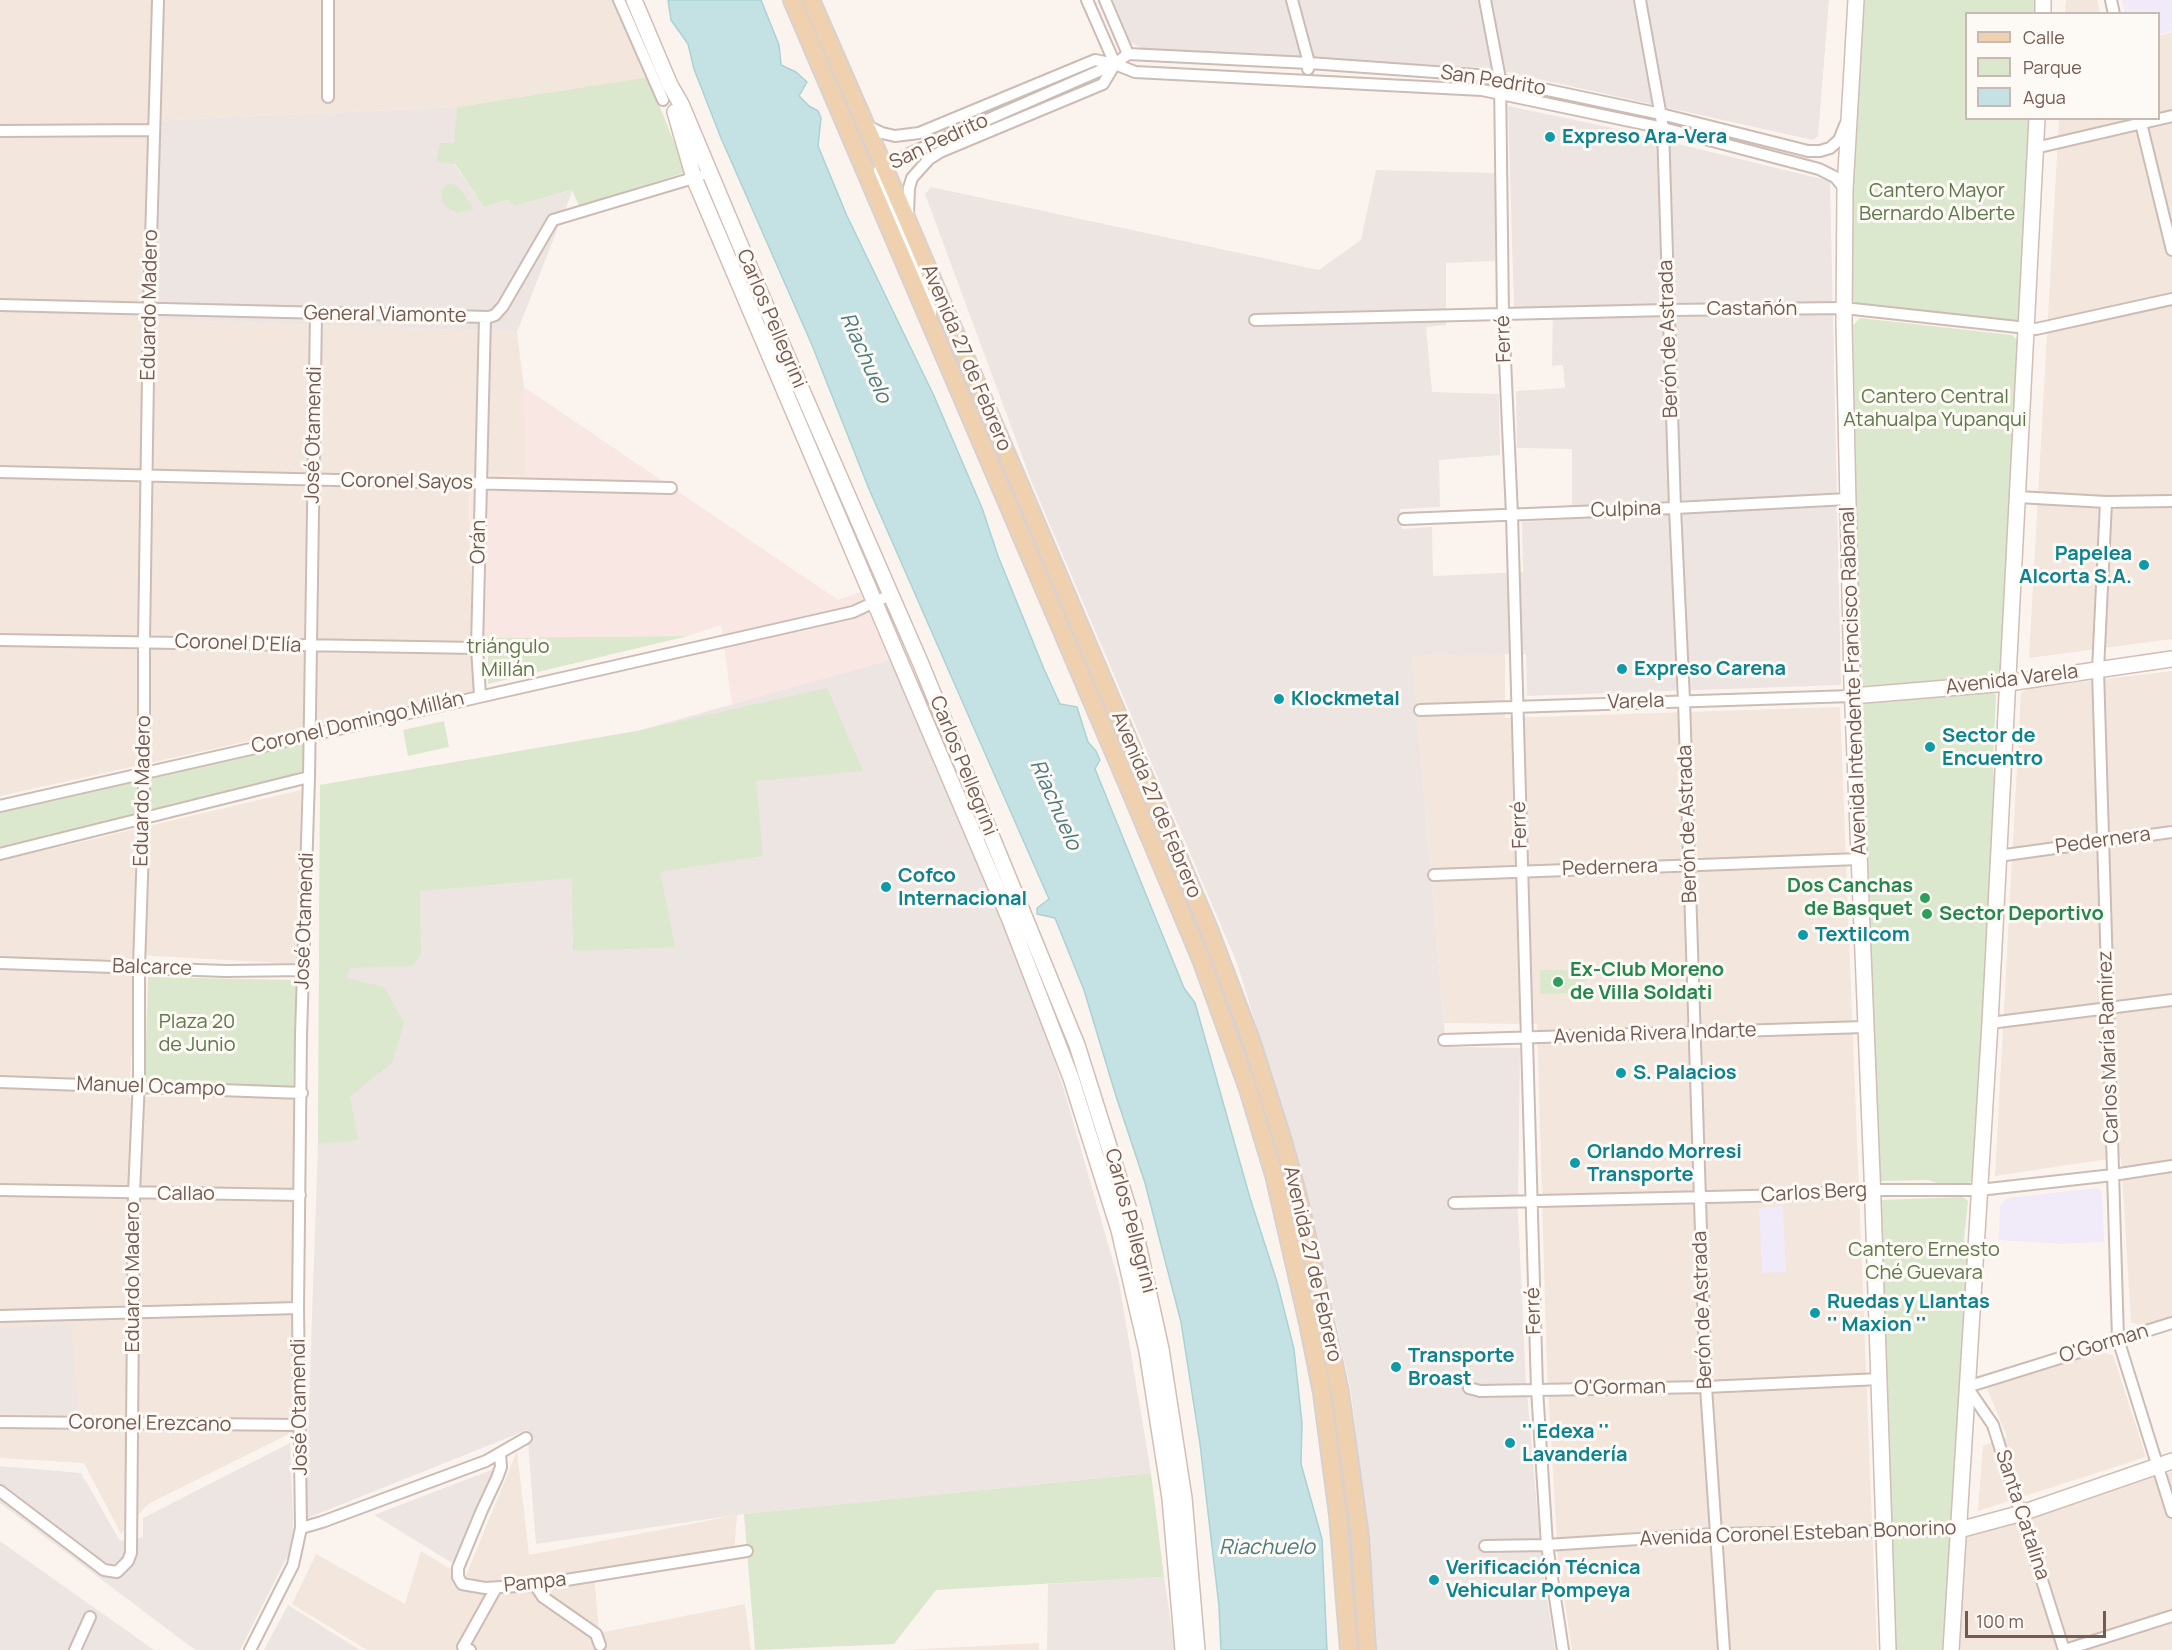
<!DOCTYPE html>
<meta charset="utf-8">
<style>
body{margin:0}
#map{position:relative;width:2172px;height:1650px;overflow:hidden;background:#fbf4ee;font-family:Manrope,sans-serif}
canvas{display:block}
.legend{position:absolute;left:1965px;top:12px;width:195px;height:108px;box-sizing:border-box;background:#fdf9f4;border:2px solid #c6bab3;margin:0;padding:8px 10px;list-style:none;font-size:18px;color:#745b52}
.legend li{display:flex;align-items:center;gap:12px;height:30px}
.legend b{width:30px;border:2px solid #c6bab3}
.scale{position:absolute;left:1965px;top:1611px;width:141px;height:27px;box-sizing:border-box;border:3px solid #745b52;border-top:0;padding-left:8px;font-size:18px;line-height:21px;white-space:nowrap;color:#745b52;-webkit-text-stroke:4px #fdf9f4;paint-order:stroke}
</style>
<div id="map">
<canvas width="2172" height="1650"></canvas>
<ul class="legend">
<li><b style="height:8px;background:#f0d1af"></b>Calle</li>
<li><b style="height:16px;background:#dbe8cd"></b>Parque</li>
<li><b style="height:16px;background:#c4e2e3"></b>Agua</li>
</ul>
<div class="scale">100 m</div>
</div>
<script>
const c = document.querySelector('canvas').getContext('2d');
c.lineJoin = 'round';
function fillPath(path, color) { c.fillStyle = color; c.fill(path, 'evenodd'); }
const toPath = rows => new Path2D(rows.map(r => 'M' + r).join(''));
function stroke(path, color, width, dash) { c.strokeStyle = color; c.lineWidth = width; c.lineCap = dash ? 'butt' : 'round'; c.setLineDash(dash || []); c.stroke(path); }
function write(font, color, halo, rows, align = 'center') {
  c.font = font + ' Manrope,sans-serif'; c.lineWidth = 6; c.setLineDash([]); c.textBaseline = 'middle'; c.strokeStyle = halo; c.fillStyle = color; for (const [text, x, y, turn = 0] of rows) {
    c.save(); c.translate(x, y); c.rotate((+turn || 0) * Math.PI / 180); c.textAlign = isNaN(turn) ? turn : align; if (halo) c.strokeText(text, 0, 0); c.fillText(text, 0, 0); c.restore();
  }
}
fillPath(toPath([
 [0,0,615,0,648,77,457,107,148,121,150,319,517,332,525,395,525,476,469,473,470,557,476,691,0,796],
 [2066,0,2097,0,2100,13,2065,13],
 [2172,32,2172,639,2029,658,2059,119,2158,118,2159,36],
 [1505,654,1505,718,1840,707,1877,1650,1572,1650,1558,1558,1547,1370,1537,1024,1444,1023,1412,656],
 [2172,671,2172,1317,2141,1326,2131,1322,2121,1157,1995,1176,2021,693,2030,688],
 [301,790,298,964,137,955,129,1097,298,1096,293,1432,148,1504,121,1534,84,1463,0,1458,0,861],
 [2100,1352,2113,1355,2146,1457,1978,1511,1983,1446,2007,1437,1987,1388],
 [517,1451,529,1555,737,1515,734,1555,594,1574,599,1633,745,1604,751,1650,367,1650,292,1604,316,1554,405,1604,421,1551,465,1578],
 [2172,1472,2172,1650,1959,1650,1965,1537,2106,1490],
 [1039,1643,1039,1650,904,1650]
]), '#f2e6dd');
fillPath(toPath([
 [524,387,838,600,860,592,890,660,732,705,721,625,688,636,488,638,473,636,469,473,525,476]
]), '#f9e7e3');
fillPath(toPath([
 [1113,0,1829,0,1818,136,1813,140,1489,68,1144,49,1131,43],
 [1508,106,1608,127,1830,181,1841,685,1527,696,1526,654,1412,656,1446,1047,1520,1048,1518,1211,1526,1382,1542,1564,1555,1650,1374,1650,1369,1548,1351,1392,1310,1201,1237,963,1032,483,925,194,931,187,1319,270,1361,240,1376,170,1496,173,1495,261,1446,263,1446,325,1426,327,1432,392,1499,394,1500,455,1439,460,1440,507,1400,509,1402,529,1432,527,1433,576,1523,572,1522,522,1572,519,1572,449,1517,448,1516,391,1565,388,1563,365,1552,366,1553,307,1514,307],
 [457,107,454,164,484,207,510,200,515,206,573,190,517,332,149,319,148,121],
 [890,660,1033,994,1064,1090,1119,1282,1151,1473,744,1514,536,1544,527,1430,305,1519,318,1144,320,785,637,731],
 [71,1323,78,1415,0,1412,0,1328],
 [290,1443,294,1543,240,1650,195,1650,0,1503,0,1466,81,1473,120,1541,143,1537,143,1518],
 [499,1467,457,1566,374,1515],
 [0,1541,154,1650,0,1650],
 [1164,1577,1175,1650,1047,1650,1048,1584],
 [288,1605,360,1650,264,1650]
]), '#ece5e2');
fillPath(toPath([
 [2122,0,2172,0,2172,31,2159,34,2158,14,2125,13],
 [2098,1188,2102,1192,2104,1242,2060,1244,1999,1240,2000,1206,2007,1198],
 [1783,1206,1786,1272,1762,1273,1759,1208]
]), '#f1eaf8');
fillPath(toPath([
 [1865,0,2036,0,2035,13,1966,14,1966,118,2030,119,2020,316,2017,321,2011,323,1858,304,1851,299,1847,140,1855,124],
 [648,77,686,172,579,206,572,190,515,206,509,200,484,207,455,164,436,162,440,143,454,143,457,107],
 [449,183,458,186,474,209,457,213,449,209,441,201,442,190],
 [1860,318,2012,335,2017,340,2020,348,2001,671,1997,676,1991,678,1863,686,1860,684,1853,325],
 [688,636,488,684,488,638],
 [827,688,863,771,756,781,763,856,660,872,675,947,573,951,572,878,420,891,421,954,412,966,350,968,347,978,384,987,404,1023,392,1063,350,1096,358,1140,318,1144,320,785,637,731],
 [1992,692,1996,695,1993,763,1995,791,1974,1178,1967,1185,1944,1185,1928,1180,1880,1181,1877,1178,1858,710,1862,704,1868,701],
 [444,721,449,747,408,756,403,730],
 [309,734,309,777,0,854,0,806],
 [1540,970,1587,970,1587,981,1576,982,1577,993,1540,994],
 [148,977,296,980,293,1087,145,1083],
 [1963,1197,1968,1201,1964,1239,1968,1258,1944,1650,1896,1650,1878,1208,1882,1200],
 [1151,1473,1164,1577,936,1590,894,1644,755,1650,744,1514]
]), '#dbe8cd');
const water = toPath([
 [668,0,761,0,779,45,781,65,796,72,807,82,799,96,809,106,818,111,821,118,818,146,847,216,934,396,982,508,998,556,1044,669,1060,704,1077,707,1088,742,1096,751,1100,760,1095,769,1184,988,1195,1003,1250,1198,1277,1282,1294,1349,1302,1423,1301,1464,1322,1539,1327,1650,1221,1650,1219,1606,1200,1444,1181,1322,1145,1183,1116,1096,1084,990,1055,918,1037,914,1037,908,1049,899,869,489,812,345,721,138,694,69,688,44,671,20,668,0]
]);
fillPath(water, '#c4e2e3');
stroke(water, '#abd2d3', 1.5);
const street = toPath([
 [328,0,328,97],
 [619,0,663,100],
 [1087,0,1115,64],
 [1105,0,1128,54],
 [1292,0,1309,63,1308,69],
 [1485,0,1500,79,1503,315,1512,515,1537,1389,1547,1545,1563,1650],
 [1640,0,1663,128,1675,508,1684,700,1706,1387,1724,1650],
 [2111,0,2114,14],
 [2140,119,2172,250],
 [865,125,882,133,895,136,919,133,1095,60,1115,64,1135,72,1482,90,1663,128,1819,169,1835,177,1845,189],
 [0,131,153,130],
 [2035,148,2172,116],
 [908,214,909,188,912,178,929,159,940,152,1103,84,1115,64],
 [0,305,489,317,495,315,503,306,553,220,700,176],
 [931,317,931,301,878,175,879,170,913,152,1115,64,1128,54,1309,63,1477,75,1661,114,1808,151,1820,151,1830,148,1839,140,1845,125],
 [1255,320,1668,310,1844,308,2036,329,2172,299],
 [0,472,671,488],
 [2018,497,2106,502,2172,501],
 [2106,502,2098,670,2118,1339,2172,1512],
 [1404,519,1675,508,1848,499],
 [0,640,477,648],
 [480,695,477,648,485,317],
 [1420,710,1852,696],
 [0,806,853,612,890,595],
 [0,854,309,777],
 [1998,856,2172,832],
 [1434,875,1859,859],
 [0,963,226,971,304,970],
 [1990,1023,2172,1000],
 [1444,1040,1865,1027],
 [0,1082,302,1093],
 [0,1190,300,1195],
 [1454,1203,1793,1195,1872,1190,1979,1190,2113,1175,2172,1166],
 [0,1316,298,1308],
 [1469,1388,1480,1391,1706,1387,1880,1379],
 [0,1422,300,1425],
 [500,1454,501,1467,497,1478,482,1510,458,1568,458,1577,462,1584,485,1588,535,1585,747,1551],
 [0,1491,104,1570,117,1572,128,1561,131,1553,134,1193,139,1080,139,967,144,817,144,641,149,309,158,0],
 [301,1528,322,1522,486,1461,526,1438],
 [1485,1546,1547,1545,1715,1534,1959,1530],
 [535,1585,543,1597,596,1634,600,1645],
 [75,1650,90,1617],
 [250,1650,293,1565,301,1528,298,1308,301,1035,309,777,316,314],
 [470,1650,463,1647,496,1588],
 [2064,1650,1993,1425,1967,1387,2172,1323],
 [2065,1650,2172,1616]
]);
const secondary = toPath([
 [634,0,670,85,681,104,783,347,921,664,1077,1045,1134,1226,1161,1349,1184,1498,1197,1650],
 [1856,0,1845,189,1844,324,1852,682,1872,1174,1888,1650],
 [2043,14,2043,0],
 [675,112,694,178,1010,920,1071,1078,1119,1230,1147,1351,1170,1498,1183,1650],
 [1852,696,2008,683,2172,659],
 [1959,1530,2022,1513,2172,1461],
 [1951,1650,1990,1023,2037,118]
]);
const primary = toPath([
 [792,0,1130,790,1202,962,1248,1089,1274,1175,1308,1323,1322,1393,1338,1515,1349,1650],
 [811,0,908,222,1209,929,1251,1040,1283,1141,1301,1207,1340,1392,1360,1537,1367,1650]
]);
stroke(street, '#ccbcb4', 14);
stroke(secondary, '#d1beb4', 18);
stroke(primary, '#d8d1cf', 20);
stroke(street, '#fff', 10);
stroke(secondary, '#fff', 15);
stroke(primary, '#f0d1af', 16);
for (const [x, y, r, color] of [
 [1550,137,6,"#0f9aa8"],
 [2144,565,6,"#0f9aa8"],
 [1622,669,6,"#0f9aa8"],
 [1279,699,6,"#0f9aa8"],
 [1930,747,6,"#0f9aa8"],
 [886,887,6,"#0f9aa8"],
 [1925,898,6,"#2e9e5b"],
 [1927,914,6,"#2e9e5b"],
 [1803,935,6,"#0f9aa8"],
 [1558,982,6,"#2e9e5b"],
 [1621,1073,6,"#0f9aa8"],
 [1575,1163,6,"#0f9aa8"],
 [1815,1313,6,"#0f9aa8"],
 [1396,1367,6,"#0f9aa8"],
 [1510,1443,6,"#0f9aa8"],
 [1434,1580,6,"#0f9aa8"]
]) { const dot = new Path2D(); dot.arc(x, y, r, 0, 2 * Math.PI); c.fillStyle = color; c.fill(dot); stroke(dot, '#fdf9f4', 2); }
write('20px', '#745b52', '#fdf9f4', [
 ["San Pedrito",1493,81,9],
 ["San Pedrito",939,142,-25],
 ["Eduardo Madero",150,305,-89],
 ["Castañón",1752,309],
 ["General Viamonte",385,315,1],
 ["Carlos Pellegrini",771,319,67],
 ["Ferré",1504,339,-92],
 ["Berón de Astrada",1669,339,-92],
 ["Avenida 27 de Febrero",966,358,67],
 ["José Otamendi",314,435,-89],
 ["Coronel Sayos",407,482,1],
 ["Culpina",1626,510,-2],
 ["Orán",479,542,-89],
 ["Coronel D'Elía",238,644,2],
 ["Avenida Varela",2012,680,-7],
 ["Avenida Intendente Francisco Rabanal",1854,681,-92],
 ["Varela",1636,702,-2],
 ["Coronel Domingo Millán",358,723,-13],
 ["Carlos Pellegrini",963,766,68],
 ["Eduardo Madero",143,791,-89],
 ["Avenida 27 de Febrero",1156,805,67],
 ["Berón de Astrada",1688,824,-92],
 ["Ferré",1520,825,-92],
 ["Pedernera",2103,841,-8],
 ["Pedernera",1610,868,-2],
 ["José Otamendi",305,921,-88],
 ["Balcarce",152,968,2],
 ["Avenida Rivera Indarte",1655,1034,-2],
 ["Carlos María Ramírez",2109,1047,-92],
 ["Manuel Ocampo",151,1087,2],
 ["Carlos Berg",1814,1193,-3],
 ["Callao",186,1194],
 ["Carlos Pellegrini",1130,1221,75],
 ["Avenida 27 de Febrero",1312,1264,77],
 ["Eduardo Madero",133,1277,-90],
 ["Berón de Astrada",1703,1310,-92],
 ["Ferré",1534,1311,-92],
 ["O'Gorman",2104,1344,-17],
 ["O'Gorman",1620,1388,-1],
 ["José Otamendi",300,1407,-91],
 ["Coronel Erezcano",150,1424,1],
 ["Santa Catalina",2022,1515,72],
 ["Avenida Coronel Esteban Bonorino",1798,1534,-2],
 ["Pampa",535,1583,-6]
]);
write('bold 20px', '#0d838f', '#fdf9f4', [
 ["Expreso Ara-Vera",1562,137],
 ["Papelea",2132,554,"right"],
 ["Alcorta S.A.",2132,577,"right"],
 ["Expreso Carena",1634,669],
 ["Klockmetal",1291,699],
 ["Sector de",1942,736],
 ["Encuentro",1942,759],
 ["Cofco",898,876],
 ["Internacional",898,899],
 ["Textilcom",1815,935],
 ["S. Palacios",1633,1073],
 ["Orlando Morresi",1587,1152],
 ["Transporte",1587,1175],
 ["Ruedas y Llantas",1827,1302],
 ["'' Maxion ''",1827,1325],
 ["Transporte",1408,1356],
 ["Broast",1408,1379],
 ["'' Edexa ''",1522,1432],
 ["Lavandería",1522,1455],
 ["Verificación Técnica",1446,1568],
 ["Vehicular Pompeya",1446,1591]
], 'left');
write('20px', '#5e784c', '#fdf9f4', [
 ["Cantero Mayor",1937,191],
 ["Bernardo Alberte",1937,214],
 ["Cantero Central",1935,397],
 ["Atahualpa Yupanqui",1935,420],
 ["triángulo",508,647],
 ["Millán",508,670],
 ["Plaza 20",197,1022],
 ["de Junio",197,1045],
 ["Cantero Ernesto",1924,1250],
 ["Ché Guevara",1924,1273]
]);
write('bold 20px', '#27864d', '#fdf9f4', [
 ["Dos Canchas",1913,886,"right"],
 ["de Basquet",1913,909,"right"],
 ["Sector Deportivo",1939,914],
 ["Ex-Club Moreno",1570,970],
 ["de Villa Soldati",1570,993]
], 'left');
write('italic 21px', '#4b7b7d', '#fdf9f4', [
 ["Riachuelo",865,358,66],
 ["Riachuelo",1055,805,66],
 ["Riachuelo",1267,1548]
]);
</script>
